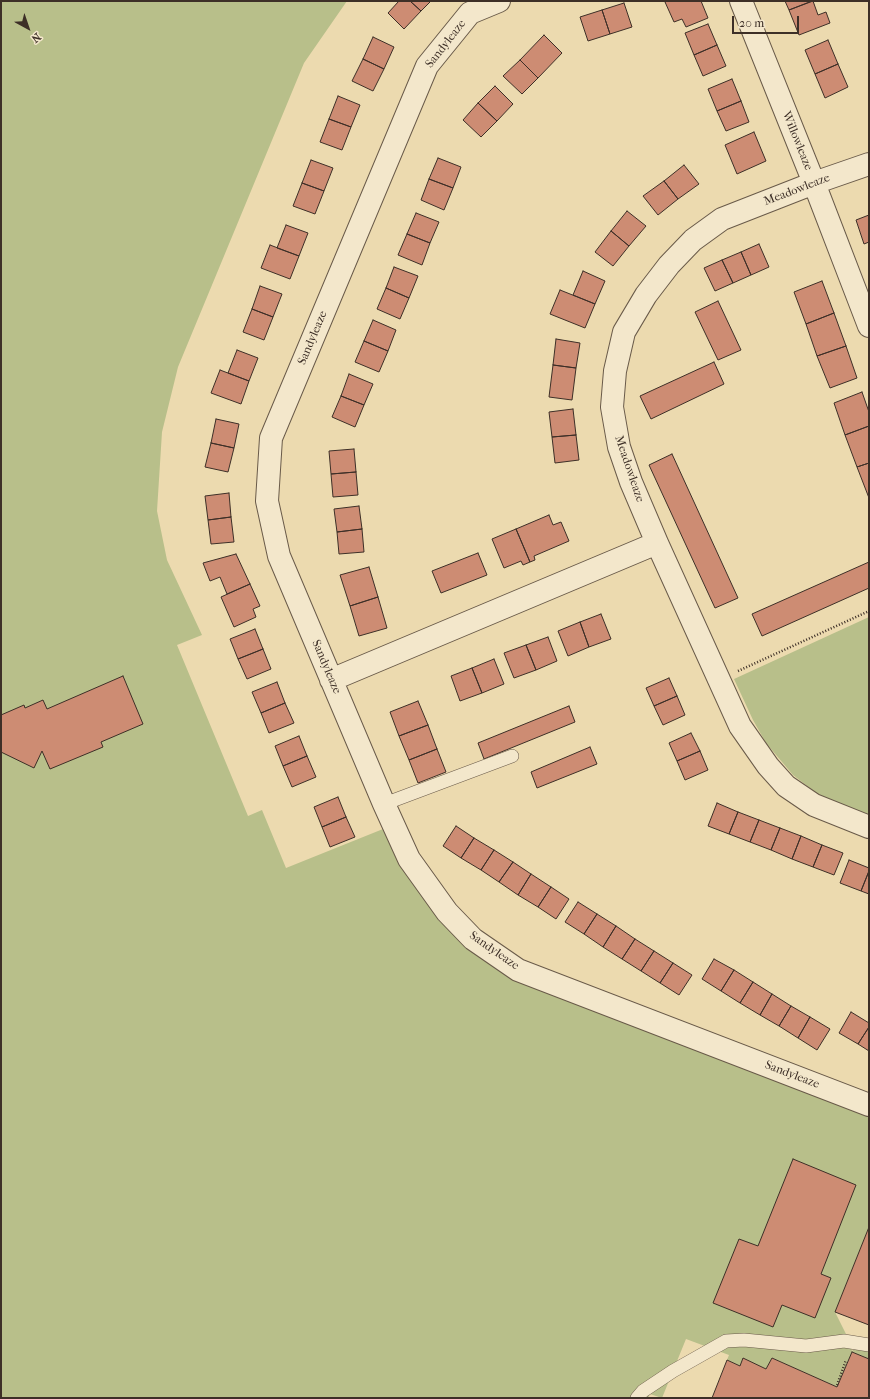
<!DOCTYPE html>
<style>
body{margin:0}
#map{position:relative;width:870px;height:1399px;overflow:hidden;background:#ecdaaf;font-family:"IM FELL French Canon",serif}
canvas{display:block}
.frame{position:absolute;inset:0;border:2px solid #3d2f27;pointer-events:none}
.north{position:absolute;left:8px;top:8px;width:40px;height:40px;-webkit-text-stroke:3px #f3e7cb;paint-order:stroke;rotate:140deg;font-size:11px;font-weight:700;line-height:16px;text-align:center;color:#3d2f27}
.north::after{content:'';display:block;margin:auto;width:14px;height:18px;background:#3d2f27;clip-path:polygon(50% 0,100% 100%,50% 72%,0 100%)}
.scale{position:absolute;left:732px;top:16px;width:67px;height:18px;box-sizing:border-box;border:2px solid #3d2f27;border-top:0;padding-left:5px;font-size:12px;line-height:14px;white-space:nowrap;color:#3d2f27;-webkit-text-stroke:3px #f3e7cb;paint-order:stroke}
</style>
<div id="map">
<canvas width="870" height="1399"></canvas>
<div class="frame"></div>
<div class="north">N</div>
<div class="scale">20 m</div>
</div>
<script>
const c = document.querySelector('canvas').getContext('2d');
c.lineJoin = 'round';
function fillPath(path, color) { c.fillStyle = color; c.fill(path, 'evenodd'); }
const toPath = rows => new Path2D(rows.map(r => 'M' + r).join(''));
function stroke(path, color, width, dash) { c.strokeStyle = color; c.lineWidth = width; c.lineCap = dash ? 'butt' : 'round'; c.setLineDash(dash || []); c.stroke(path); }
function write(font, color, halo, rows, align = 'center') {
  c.font = font + ' "IM FELL French Canon",serif'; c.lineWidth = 4; c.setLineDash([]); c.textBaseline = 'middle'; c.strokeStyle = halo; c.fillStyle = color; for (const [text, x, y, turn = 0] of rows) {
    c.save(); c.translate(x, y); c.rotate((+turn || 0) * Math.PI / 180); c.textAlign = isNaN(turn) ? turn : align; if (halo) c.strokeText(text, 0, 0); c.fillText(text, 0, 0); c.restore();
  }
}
fillPath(toPath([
 [1,1,347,1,304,63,178,367,162,432,157,511,167,560,202,635,177,645,248,816,262,810,286,868,393,825,409,859,518,970,869,1105,869,1227,835,1312,849,1340,852,1351,861,1343,869,1345,869,1359,852,1352,837,1387,772,1358,766,1369,743,1359,740,1366,727,1360,729,1355,686,1339,662,1398,650,1394,648,1398,1,1398],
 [869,617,869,816,820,796,793,775,766,743,753,720,734,679]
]), '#b8bf8a');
const building = toPath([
 [399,1,410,1,421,11,404,29,388,13,399,1],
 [410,1,431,1,421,11,410,1],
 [668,1,701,1,708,18,686,27,682,19,674,22,665,2,668,1],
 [785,1,812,1,789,10,785,1],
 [813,1,818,15,826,12,830,23,799,35,789,10,813,1],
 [624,3,632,27,610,34,602,10,624,3],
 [602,10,610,34,588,41,580,17,602,10],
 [708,24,717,45,694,55,685,33,708,24],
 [544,35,562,53,538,78,520,60,544,35],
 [373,37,394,47,384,69,363,59,373,37],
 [828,40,838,64,815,74,805,50,828,40],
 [717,45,726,66,703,76,694,55,717,45],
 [363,59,384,69,373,91,352,81,363,59],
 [520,60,538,78,522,94,503,76,520,60],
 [838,64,848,87,825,98,815,74,838,64],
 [732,79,741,101,717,111,708,89,732,79],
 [495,86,513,104,497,121,478,103,495,86],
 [338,96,360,105,351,127,329,119,338,96],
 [741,101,749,122,726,131,717,111,741,101],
 [478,103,497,121,481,137,463,120,478,103],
 [329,119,351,127,342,150,320,142,329,119],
 [754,132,766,161,737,174,725,145,754,132],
 [438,158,461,167,453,188,429,179,438,158],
 [311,160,333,168,324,191,302,183,311,160],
 [684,165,699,184,678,199,664,181,684,165],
 [429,179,453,188,444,210,421,200,429,179],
 [664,181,678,199,658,215,643,196,664,181],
 [302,183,324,191,315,214,293,206,302,183],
 [627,211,646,226,629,246,611,231,627,211],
 [416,213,439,222,430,243,407,234,416,213],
 [869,215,869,242,864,244,856,220,869,215],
 [286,225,308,233,299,256,277,248,286,225],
 [611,231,629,246,613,266,595,252,611,231],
 [407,234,430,243,422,265,398,255,407,234],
 [759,244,769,267,751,275,741,252,759,244],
 [270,245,299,256,290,279,261,268,270,245],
 [741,252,751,275,733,283,722,260,741,252],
 [722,260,733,283,715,291,704,268,722,260],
 [394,267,418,276,409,298,386,288,394,267],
 [583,271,605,281,595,304,573,295,583,271],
 [822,281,834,313,806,324,794,292,822,281],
 [260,286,282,294,273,317,252,309,260,286],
 [386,288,409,298,400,319,377,309,386,288],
 [560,290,595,304,585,328,550,314,560,290],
 [718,301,741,350,718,360,695,312,718,301],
 [252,309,273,317,264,340,243,332,252,309],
 [834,313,846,346,817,356,806,324,834,313],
 [373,320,396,330,388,351,364,341,373,320],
 [556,339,580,343,576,368,553,365,556,339],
 [364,341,388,351,379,372,355,362,364,341],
 [846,346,857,378,830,388,817,356,846,346],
 [237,350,258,358,249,381,228,373,237,350],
 [714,362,724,384,651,419,640,396,714,362],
 [553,365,576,368,572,400,549,397,553,365],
 [220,370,249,381,241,404,211,393,220,370],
 [349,374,373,384,364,405,341,396,349,374],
 [862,392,869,412,869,426,845,435,834,403,862,392],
 [341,396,364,405,355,427,332,417,341,396],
 [573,409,576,435,552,437,549,412,573,409],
 [216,419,239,424,234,448,211,443,216,419],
 [869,426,869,463,857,467,845,435,869,426],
 [576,435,579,460,555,463,552,437,576,435],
 [211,443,234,448,228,472,205,467,211,443],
 [354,449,356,472,331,474,329,451,354,449],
 [672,454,738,598,715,608,649,465,672,454],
 [869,463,869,498,857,467,869,463],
 [356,472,358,495,333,497,331,474,356,472],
 [229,493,231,517,208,520,205,496,229,493],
 [359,506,362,529,337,532,334,509,359,506],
 [549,515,553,525,561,522,569,541,534,556,535,560,530,562,516,529,549,515],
 [231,517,234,542,211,544,208,520,231,517],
 [362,529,364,552,339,554,337,532,362,529],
 [516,529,530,562,523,565,521,561,504,568,492,539,516,529],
 [478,553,487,575,441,593,432,571,478,553],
 [236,554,250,584,227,594,220,577,210,581,203,563,236,554],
 [869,562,869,588,762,636,752,614,869,562],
 [369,567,378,597,350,606,340,575,369,567],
 [250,584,260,606,253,609,256,617,234,627,221,597,250,584],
 [378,597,387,628,359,636,350,606,378,597],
 [601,614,611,639,589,647,580,622,601,614],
 [580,622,589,647,568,656,558,631,580,622],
 [255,629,263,649,238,659,230,639,255,629],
 [548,637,557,661,536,670,526,645,548,637],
 [526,645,536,670,514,678,504,653,526,645],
 [263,649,271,669,247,679,238,659,263,649],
 [494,659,504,684,482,693,472,668,494,659],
 [472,668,482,693,460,701,451,676,472,668],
 [123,676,143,724,101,742,103,747,50,769,42,751,34,768,1,752,1,715,24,705,25,708,43,700,47,709,123,676],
 [669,678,677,696,654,706,646,688,669,678],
 [277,682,285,703,261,713,252,692,277,682],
 [677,696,685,715,663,725,654,706,677,696],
 [418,701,428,725,399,736,390,712,418,701],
 [285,703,294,723,269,733,261,713,285,703],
 [569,706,575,722,484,759,478,743,569,706],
 [428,725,437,749,409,760,399,736,428,725],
 [691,733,700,751,677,761,669,743,691,733],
 [299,736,307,756,283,766,275,746,299,736],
 [590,747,597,764,537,788,531,772,590,747],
 [437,749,446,772,418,783,409,760,437,749],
 [700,751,708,770,685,780,677,761,700,751],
 [307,756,316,777,292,787,283,766,307,756],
 [338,797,346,817,322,827,314,807,338,797],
 [717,803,738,812,729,834,708,826,717,803],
 [738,812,759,820,750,842,729,834,738,812],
 [346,817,355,837,330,847,322,827,346,817],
 [759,820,780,828,771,850,750,842,759,820],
 [456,826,474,838,461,858,443,846,456,826],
 [780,828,801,836,792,859,771,850,780,828],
 [801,836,822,845,813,867,792,859,801,836],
 [474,838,494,850,481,870,461,858,474,838],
 [822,845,843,853,834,875,813,867,822,845],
 [494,850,513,862,499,882,481,870,494,850],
 [849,860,869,868,869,871,861,891,840,883,849,860],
 [513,862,531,874,518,895,499,882,513,862],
 [869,871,869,894,861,891,869,871],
 [531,874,551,887,538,907,518,895,531,874],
 [551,887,569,899,556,919,538,907,551,887],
 [578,902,597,914,584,934,565,922,578,902],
 [597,914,616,926,603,947,584,934,597,914],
 [616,926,635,939,622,959,603,947,616,926],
 [635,939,654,951,641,971,622,959,635,939],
 [654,951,673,963,660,983,641,971,654,951],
 [714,959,734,970,721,991,702,979,714,959],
 [673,963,692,975,679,995,660,983,673,963],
 [734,970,753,982,740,1003,721,991,734,970],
 [753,982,772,994,760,1015,740,1003,753,982],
 [772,994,791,1006,779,1026,760,1015,772,994],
 [791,1006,810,1017,798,1038,779,1026,791,1006],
 [851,1012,869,1023,869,1027,858,1044,839,1033,851,1012],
 [810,1017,830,1029,817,1050,798,1038,810,1017],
 [869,1027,869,1051,858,1044,869,1027],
 [793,1159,856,1185,821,1274,831,1278,815,1318,782,1305,773,1327,713,1303,739,1239,758,1246,793,1159],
 [869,1227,869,1325,835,1312,869,1227],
 [852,1352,869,1359,869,1398,712,1398,727,1360,740,1366,743,1358,766,1369,772,1358,837,1387,852,1352]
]);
fillPath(building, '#cd8c73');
stroke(building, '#3d2f27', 1);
const lane = toPath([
 [384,804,512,756],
 [637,1398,643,1391,673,1371,726,1341,744,1340,806,1346,844,1341,869,1345]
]);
const street = toPath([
 [499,1,470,13,427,66,271,438,267,501,279,556,384,804,409,859,447,912,473,939,518,970,869,1105],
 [741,1,814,183,869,326],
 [869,164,814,183,722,219,693,240,669,265,646,295,624,332,615,371,612,407,619,447,631,482,657,543,740,726,768,766,786,786,814,805,869,827],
 [331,680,657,543]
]);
stroke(lane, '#695a49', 14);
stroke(street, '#695a49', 24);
stroke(toPath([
 [738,671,869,611],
 [837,1385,846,1360]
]), '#3d2f27', 2.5, [1, 2]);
stroke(lane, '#f3e7cb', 13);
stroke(street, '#f3e7cb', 22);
write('12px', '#3d2f27', '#f3e7cb', [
 ["Sandyleaze",446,44,-52],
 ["Willowleaze",797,141,68],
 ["Meadowleaze",797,190,-21],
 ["Sandyleaze",313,338,-67],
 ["Meadowleaze",629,469,71],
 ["Sandyleaze",326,667,67],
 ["Sandyleaze",494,951,35],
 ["Sandyleaze",792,1075,21]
]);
</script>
